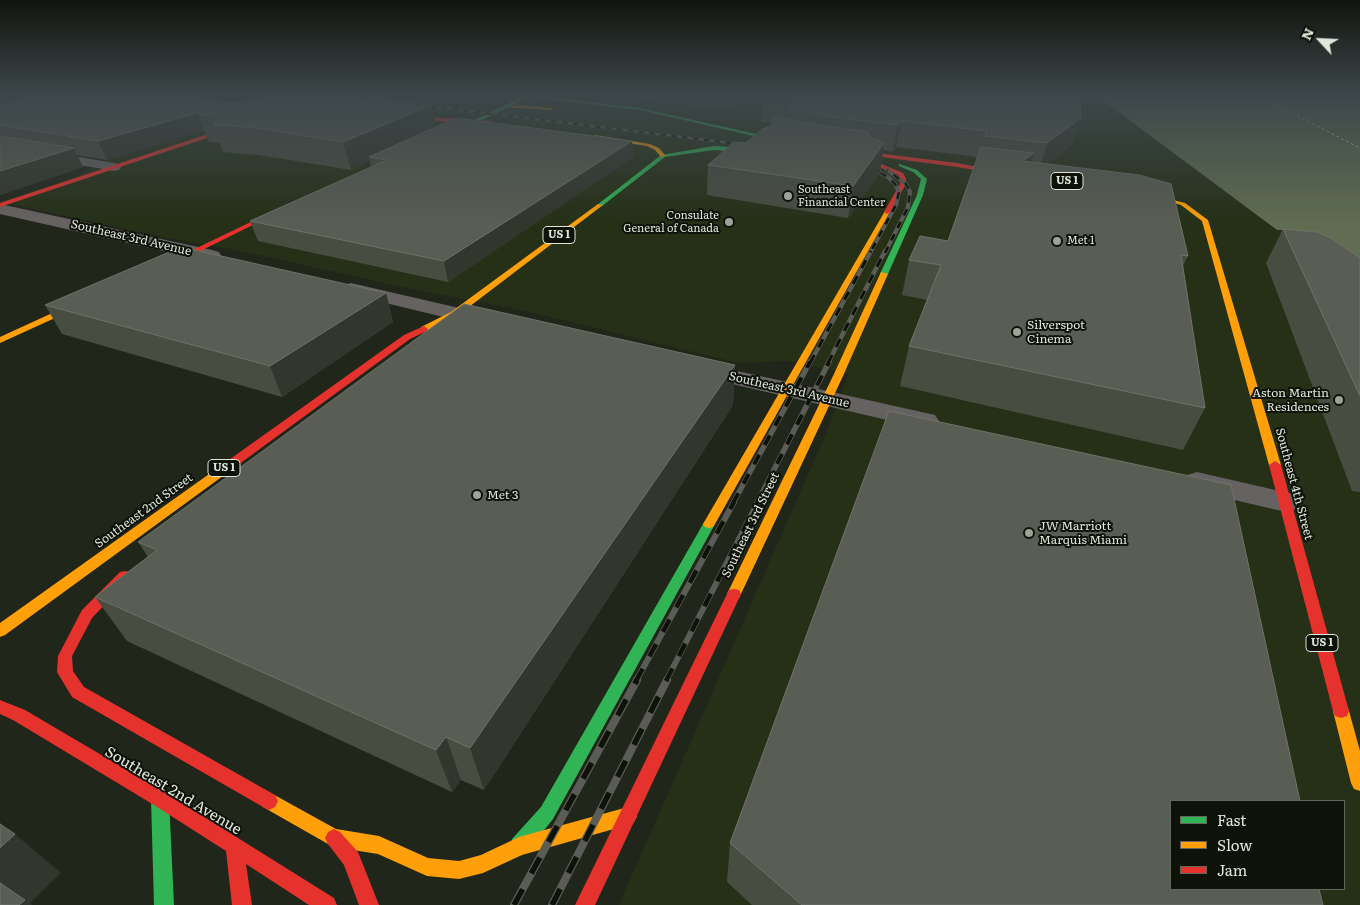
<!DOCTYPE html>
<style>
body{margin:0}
#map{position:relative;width:1360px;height:905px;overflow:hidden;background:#21261b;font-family:Literata,serif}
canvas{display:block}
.legend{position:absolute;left:1170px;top:800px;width:175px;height:90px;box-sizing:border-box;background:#0e1209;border:1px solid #62675d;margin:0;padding:6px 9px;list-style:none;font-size:15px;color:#e0e7da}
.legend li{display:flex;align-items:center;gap:10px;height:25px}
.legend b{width:25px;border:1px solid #62675d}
.north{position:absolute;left:1295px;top:15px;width:50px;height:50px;-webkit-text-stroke:4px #0e1209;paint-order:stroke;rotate:295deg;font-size:14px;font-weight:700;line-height:20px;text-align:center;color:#e0e7da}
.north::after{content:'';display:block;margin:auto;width:18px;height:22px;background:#e0e7da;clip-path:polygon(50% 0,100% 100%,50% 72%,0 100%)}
</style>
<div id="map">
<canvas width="1360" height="905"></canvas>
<ul class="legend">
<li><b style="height:6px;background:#30b455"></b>Fast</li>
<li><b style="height:6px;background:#ff9f0a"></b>Slow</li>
<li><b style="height:6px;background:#e5322d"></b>Jam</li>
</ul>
<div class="north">N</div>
</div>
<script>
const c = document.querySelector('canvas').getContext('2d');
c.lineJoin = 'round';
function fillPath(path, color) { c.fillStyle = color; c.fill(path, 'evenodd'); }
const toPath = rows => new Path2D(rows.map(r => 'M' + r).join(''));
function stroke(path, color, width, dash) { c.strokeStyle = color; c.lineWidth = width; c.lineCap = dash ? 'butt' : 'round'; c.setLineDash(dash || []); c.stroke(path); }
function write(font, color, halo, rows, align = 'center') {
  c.font = font + ' Literata,serif'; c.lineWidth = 4; c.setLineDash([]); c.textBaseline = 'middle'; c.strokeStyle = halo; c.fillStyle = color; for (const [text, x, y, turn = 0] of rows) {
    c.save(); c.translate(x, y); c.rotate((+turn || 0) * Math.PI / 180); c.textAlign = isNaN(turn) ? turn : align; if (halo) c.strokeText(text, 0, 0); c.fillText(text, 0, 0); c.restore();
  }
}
fillPath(toPath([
 [0,96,614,96,727,110,747,96,1097,96,1277,229,1285,230,1360,286,1360,905,619,905,828,429,848,374,789,361,739,363,517,309,421,291,241,251,168,238,0,202,77,176,105,160,0,142],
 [1171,801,1344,801,1344,889,1171,889]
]), '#253017');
fillPath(toPath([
 [614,96,747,96,727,110]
]), '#4b3138');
fillPath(toPath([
 [1097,96,1360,96,1360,286,1285,230,1277,230]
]), '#606d52');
stroke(toPath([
 [1258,96,1360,148]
]), '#c5dfa9', 1, [3, 2.5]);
fillPath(toPath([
 [0,143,114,163,119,164,121,167,119,170,114,171,0,151,0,143],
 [0,204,212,250,219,252,221,256,219,260,212,262,0,214,0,204],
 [351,283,485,314,488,319,485,324,477,325,344,293,341,289,344,285,351,283],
 [697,362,926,413,935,415,939,421,935,427,926,429,689,374,685,369,689,364,697,362],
 [1197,472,1297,495,1301,502,1297,509,1286,512,1187,489,1183,482,1187,475,1197,472]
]), '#676262');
fillPath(toPath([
 [161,96,177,96,275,107,273,108,161,96],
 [523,96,541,96,640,108,796,143,793,145,640,110,529,97,451,135,446,134,523,96],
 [714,146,763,149,766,151,763,153,714,150,665,157,602,206,597,205,661,155,714,146],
 [899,164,917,170,927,179,923,195,888,274,884,276,880,274,917,195,921,179,913,172,899,166,899,164],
 [709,520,713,521,715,524,553,819,526,853,519,855,512,853,510,846,512,839,541,807,703,524,705,521,709,520],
 [160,790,166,793,169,799,174,905,154,905,151,799,154,793,160,790]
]), '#30b455');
fillPath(toPath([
 [525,105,551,108,553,109,551,110,503,107,525,105],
 [595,135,650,144,659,148,666,156,661,157,655,150,647,146,593,138,595,135],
 [1138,191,1185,203,1208,220,1281,465,1279,468,1275,469,1269,465,1202,221,1181,205,1138,193,1138,191],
 [598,204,603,205,457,316,427,331,421,331,421,327,451,312,598,204],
 [885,211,890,212,715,524,713,527,709,528,705,527,703,524,885,211],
 [881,272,888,274,843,376,741,594,739,598,734,599,729,598,727,594,833,376,881,272],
 [85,298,88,299,88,303,0,343,0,337,85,298],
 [223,466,229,470,227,473,5,635,0,637,0,623,219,467,223,466],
 [1341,704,1347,706,1349,711,1360,751,1360,791,1354,789,1351,783,1333,711,1335,706,1341,704],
 [269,792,336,829,379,836,428,858,459,861,481,855,519,837,628,807,634,810,637,816,634,822,628,825,522,855,483,873,459,879,427,876,378,854,334,847,328,844,263,807,260,801,263,795,269,792]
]), '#ff9f0a');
fillPath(toPath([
 [397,115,490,121,493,123,490,125,399,118,397,115],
 [241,123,243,126,0,207,0,203,241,123],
 [845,149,957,163,1014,174,1011,176,957,167,843,152,845,149],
 [879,163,903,173,906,179,906,184,890,212,887,214,884,212,900,184,900,179,898,175,877,166,877,164,879,163],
 [282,207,287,208,164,269,157,267,282,207],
 [424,326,428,329,427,331,410,339,227,473,219,473,217,470,219,467,404,335,424,326],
 [1275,461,1281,465,1349,711,1347,716,1341,718,1335,716,1333,711,1269,465,1275,461],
 [125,571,130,572,132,576,92,618,72,656,73,671,84,687,275,795,278,801,275,807,269,810,263,807,72,697,57,672,58,656,82,610,120,572,125,571],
 [734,589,739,590,741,594,595,905,575,905,727,594,729,590,734,589],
 [0,700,25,710,166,793,334,898,337,905,309,905,246,864,252,905,232,905,226,851,154,805,13,720,0,714,0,700],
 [334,829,340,832,358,852,379,905,359,905,344,865,328,844,325,838,328,832,334,829]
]), '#e5322d');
const railFar5 = toPath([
 [348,96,380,100],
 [373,96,427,103],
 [420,105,747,145]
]);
const railFar4 = toPath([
 [868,166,888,177,895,184,899,192,896,205,870,253],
 [885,253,908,207,910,192,906,184,887,170]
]);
const railFar3 = toPath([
 [810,363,871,251],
 [828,363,885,251]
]);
const railFar2 = toPath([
 [733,503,810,362],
 [757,503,829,362]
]);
const railFar1 = toPath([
 [636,681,734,502],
 [666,681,758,502]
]);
const rail = toPath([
 [514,905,637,680],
 [552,905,667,680]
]);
stroke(railFar5, '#5c5c56', 2.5);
stroke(railFar4, '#5c5c56', 4);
stroke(railFar3, '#5c5c56', 4.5);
stroke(railFar2, '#5c5c56', 5.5);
stroke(railFar1, '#5c5c56', 6);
stroke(rail, '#5c5c56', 8);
stroke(railFar5, '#0e1209', 2, [5.5]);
stroke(railFar4, '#0e1209', 2.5, [7]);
stroke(railFar3, '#0e1209', 3, [9]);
stroke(railFar2, '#0e1209', 4, [11]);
stroke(railFar1, '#0e1209', 4.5, [14]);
stroke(rail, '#0e1209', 5.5, [18]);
fillPath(toPath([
 [0,96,229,104,230,105,437,126,632,141,633,157,448,282,258,241,250,221,371,167,370,161,351,170,259,155,223,152,220,143,209,142,204,130,107,160,77,155,83,167,0,195],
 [763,97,1081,118,1073,144,1048,164,1188,256,1183,266,1205,408,1183,450,900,386,909,346,927,300,902,295,909,260,948,241,978,157,896,147,893,152,883,150,880,172,848,218,707,195,708,165,746,143,771,126,771,123,761,122],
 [1283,229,1360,258,1360,492,1352,491,1266,263],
 [386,293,393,322,282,397,62,334,45,305],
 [735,365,733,405,484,790,461,780,452,792,127,641,95,597,148,557,138,542],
 [730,843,1323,905,752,905,727,882]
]), '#484d42');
fillPath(toPath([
 [0,96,65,96,0,112],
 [229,104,235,121,217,116,198,115,204,130,107,160,98,141],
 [432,105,437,131,369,157,370,161,351,170,343,142],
 [1081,118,1073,144,1039,171,1047,143],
 [901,121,896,147,893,152,898,125],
 [632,141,633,157,448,282,444,261],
 [884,143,880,172,848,218,853,186],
 [74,148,83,167,0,195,0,171],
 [1034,153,1025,182,1023,161],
 [386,293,393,322,282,397,270,366],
 [735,365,733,405,484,790,470,748],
 [446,737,461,780,452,792,436,750],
 [15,834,61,873,30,903,32,905,19,905,0,884,0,848]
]), '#32362c');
const building = toPath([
 [33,96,173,96,229,104,98,141,0,125,0,104,33,96],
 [268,96,332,96,394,100,432,105,343,142,250,127,213,125,217,116,198,115,251,99,258,100,268,96],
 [765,96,1080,96,1081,118,1047,143,985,136,987,131,901,121,898,125,824,116,787,109,796,101,763,97,765,96],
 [776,117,824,126,868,132,868,135,871,138,884,143,853,186,708,165,734,142,746,143,762,129,773,125,774,123,771,121,776,117],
 [456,118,632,141,444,261,250,221,387,160,369,157,456,118],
 [0,136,74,148,0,171,0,136],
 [981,147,1034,153,1023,161,1139,175,1171,184,1188,256,1181,255,1205,408,909,346,941,265,909,260,920,236,948,241,981,147],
 [1283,229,1317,232,1329,237,1360,258,1360,396,1283,229],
 [181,247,386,293,270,366,45,305,181,247],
 [464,304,735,365,470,748,446,737,436,750,95,597,157,550,138,542,464,304],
 [889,411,1231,485,1300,801,1171,801,1171,889,1319,889,1323,905,802,905,730,843,889,411],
 [0,824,15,834,0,848,0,824],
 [0,883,25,900,19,905,0,905,0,883]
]);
fillPath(building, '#595d53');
stroke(building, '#6e7368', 1);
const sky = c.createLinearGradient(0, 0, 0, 223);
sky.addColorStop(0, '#12150f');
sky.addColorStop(0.43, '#3d474a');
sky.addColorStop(1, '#3d474a00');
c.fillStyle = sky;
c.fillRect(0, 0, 1360, 223);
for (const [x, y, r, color] of [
 [788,196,5,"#9da397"],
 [729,222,5,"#9da397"],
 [1057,241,5,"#9da397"],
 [1017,332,5,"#9da397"],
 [1339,400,5,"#9da397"],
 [477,495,5,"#9da397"],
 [1029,533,5,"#9da397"]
]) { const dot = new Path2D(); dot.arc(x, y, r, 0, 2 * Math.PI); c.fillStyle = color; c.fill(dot); stroke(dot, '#0e1209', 2); }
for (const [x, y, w] of [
 [1067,181,32],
 [559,235,32],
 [224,468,32],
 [1322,643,32]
]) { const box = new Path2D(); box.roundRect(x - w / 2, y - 8.5, w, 17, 4); c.fillStyle = '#0e1209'; c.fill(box); stroke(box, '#e0e7da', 1); }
write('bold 11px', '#e0e7da', null, [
 ["US 1",1067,181],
 ["US 1",559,235],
 ["US 1",224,468],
 ["US 1",1322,643]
]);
write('11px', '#e0e7da', '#0e1209', [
 ["Southeast",798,190],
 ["Financial Center",798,203],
 ["Consulate",719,216,"right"],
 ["General of Canada",719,229,"right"],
 ["Met 1",1067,241]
], 'left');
write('12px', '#e0e7da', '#0e1209', [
 ["Southeast 3rd Avenue",131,238,13],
 ["Southeast 3rd Avenue",789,390,13],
 ["Southeast 4th Street",1294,484,75],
 ["Southeast 2nd Street",144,511,-36],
 ["Southeast 3rd Street",751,525,-64]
]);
write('12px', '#e0e7da', '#0e1209', [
 ["Silverspot",1027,325],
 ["Cinema",1027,339],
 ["Aston Martin",1329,393,"right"],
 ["Residences",1329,407,"right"],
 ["Met 3",487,495],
 ["JW Marriott",1039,526],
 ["Marquis Miami",1039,540]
], 'left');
write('15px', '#e0e7da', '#0e1209', [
 ["Southeast 2nd Avenue",173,791,31]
]);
</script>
